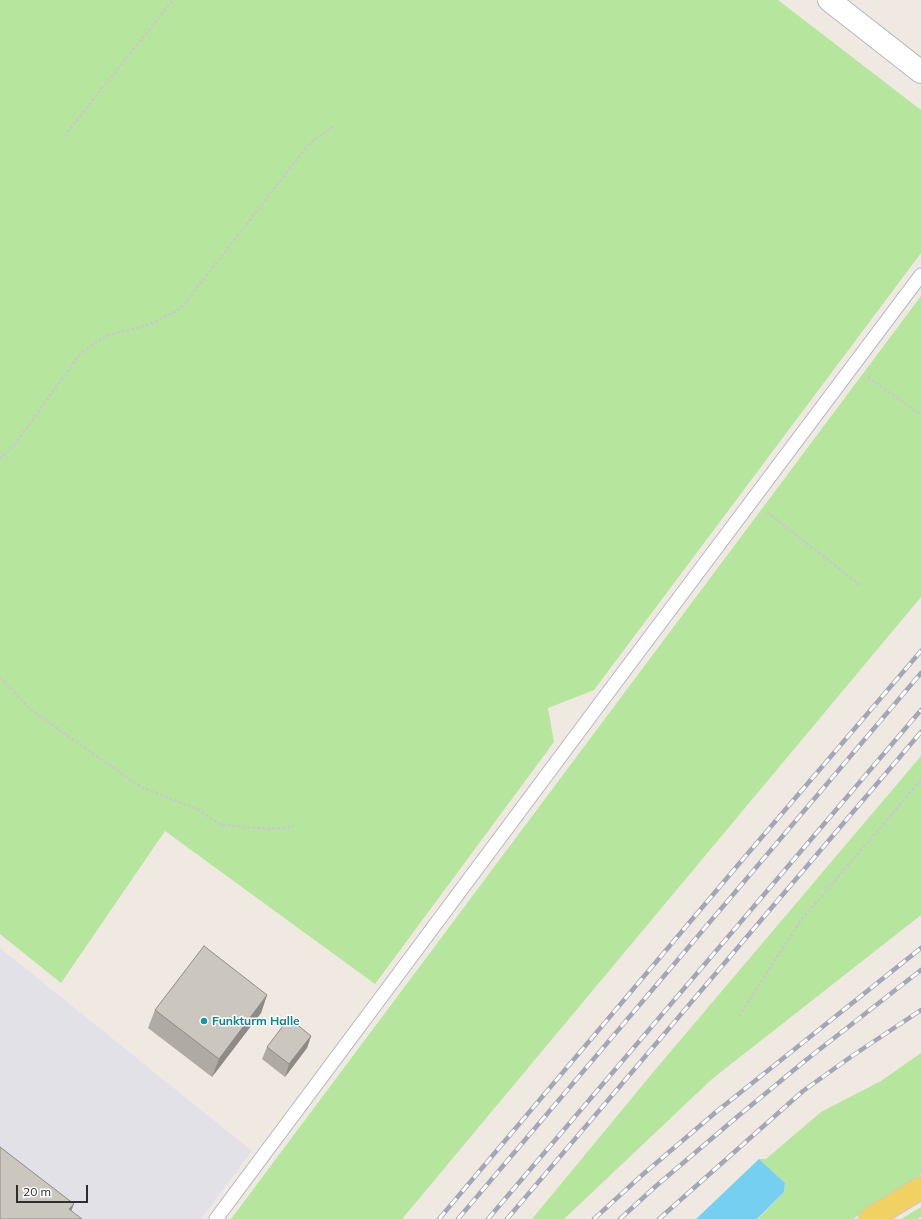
<!DOCTYPE html>
<style>
body{margin:0}
#map{position:relative;width:921px;height:1219px;overflow:hidden;background:#efe9e1;font-family:Mulish,sans-serif}
canvas{display:block}
.scale{position:absolute;left:16px;top:1185px;width:72px;height:18px;box-sizing:border-box;border:2px solid #2e2e2e;border-top:0;padding-left:5px;font-size:12px;line-height:14px;white-space:nowrap;color:#2e2e2e;-webkit-text-stroke:3px #fff;paint-order:stroke}
</style>
<div id="map">
<canvas width="921" height="1219"></canvas>
<div class="scale">20 m</div>
</div>
<script>
const c = document.querySelector('canvas').getContext('2d');
c.lineJoin = 'round';
function fillPath(path, color) { c.fillStyle = color; c.fill(path, 'evenodd'); }
const toPath = rows => new Path2D(rows.map(r => 'M' + r).join(''));
function stroke(path, color, width, dash) { c.strokeStyle = color; c.lineWidth = width; c.lineCap = dash ? 'butt' : 'round'; c.setLineDash(dash || []); c.stroke(path); }
function write(font, color, halo, rows, align = 'center') {
  c.font = font + ' Mulish,sans-serif'; c.lineWidth = 3; c.setLineDash([]); c.textBaseline = 'middle'; c.strokeStyle = halo; c.fillStyle = color; for (const [text, x, y, turn = 0] of rows) {
    c.save(); c.translate(x, y); c.rotate((+turn || 0) * Math.PI / 180); c.textAlign = isNaN(turn) ? turn : align; if (halo) c.strokeText(text, 0, 0); c.fillText(text, 0, 0); c.restore();
  }
}
fillPath(toPath([
 [0,948,252,1151,201,1219,0,1219]
]), '#e3e1e8');
fillPath(toPath([
 [0,0,778,0,921,110,921,253,594,690,548,708,554,742,375,984,165,831,61,983,0,934],
 [921,296,921,597,402,1219,231,1219],
 [921,756,921,915,712,1079,564,1219,532,1219,660,1064],
 [921,1053,921,1175,853,1219,758,1219,784,1192,785,1183,759,1159,766,1159,821,1112,881,1081],
 [921,1207,921,1217,917,1219,901,1219]
]), '#b6e59e');
fillPath(toPath([
 [759,1159,785,1183,784,1192,757,1219,696,1219]
]), '#75cff0');
const service = toPath([
 [216,1219,604,698,921,275]
]);
const minor = toPath([
 [829,0,921,72]
]);
const primary = toPath([
 [870,1219,921,1188]
]);
stroke(service, '#b4b7c1', 15);
stroke(minor, '#b4b7c1', 24);
stroke(primary, '#c9c9c9', 24);
stroke(toPath([
 [64,136,173,0],
 [868,377,921,415],
 [0,459,15,444,79,355,90,346,108,335,137,328,155,322,181,308,310,143,334,126],
 [767,512,861,586],
 [0,677,31,710,141,787,197,809,221,825,269,829,294,827],
 [739,1016,801,920,921,780]
]), '#c9c9c9', 2.5, [3, 2]);
stroke(service, '#fff', 13);
stroke(minor, '#fff', 22);
stroke(primary, '#f2d163', 22);
const rail = toPath([
 [439,1219,738,865,921,651],
 [458,1219,921,673],
 [488,1219,921,710],
 [507,1219,921,732],
 [594,1219,641,1176,716,1112,921,948],
 [620,1219,656,1186,737,1117,806,1060,921,970],
 [659,1219,803,1091,852,1056,921,1010]
]);
stroke(rail, '#a3a6b8', 4.5);
stroke(rail, '#fff', 3, [9]);
fillPath(toPath([
 [267,995,261,1013,212,1077,148,1028,155,1010],
 [311,1036,307,1048,285,1077,262,1059,267,1047]
]), '#afaba4');
fillPath(toPath([
 [267,995,261,1013,212,1077,219,1059],
 [311,1036,307,1048,285,1077,289,1064],
 [74,1204,68,1219,69,1209]
]), '#8e8b86');
const building = toPath([
 [204,946,267,995,219,1059,155,1010,204,946],
 [289,1018,311,1036,289,1064,267,1047,289,1018],
 [0,1147,74,1204,69,1209,82,1219,0,1219,0,1147]
]);
fillPath(building, '#cbc7bf');
stroke(building, '#8e8b86', 1);
for (const [x, y, r, color] of [
 [204,1021,4,"#0f9aa8"]
]) { const dot = new Path2D(); dot.arc(x, y, r, 0, 2 * Math.PI); c.fillStyle = color; c.fill(dot); stroke(dot, '#fff', 1.5); }
write('bold 12px', '#0d838f', '#fff', [
 ["Funkturm Halle",212,1021]
], 'left');
</script>
